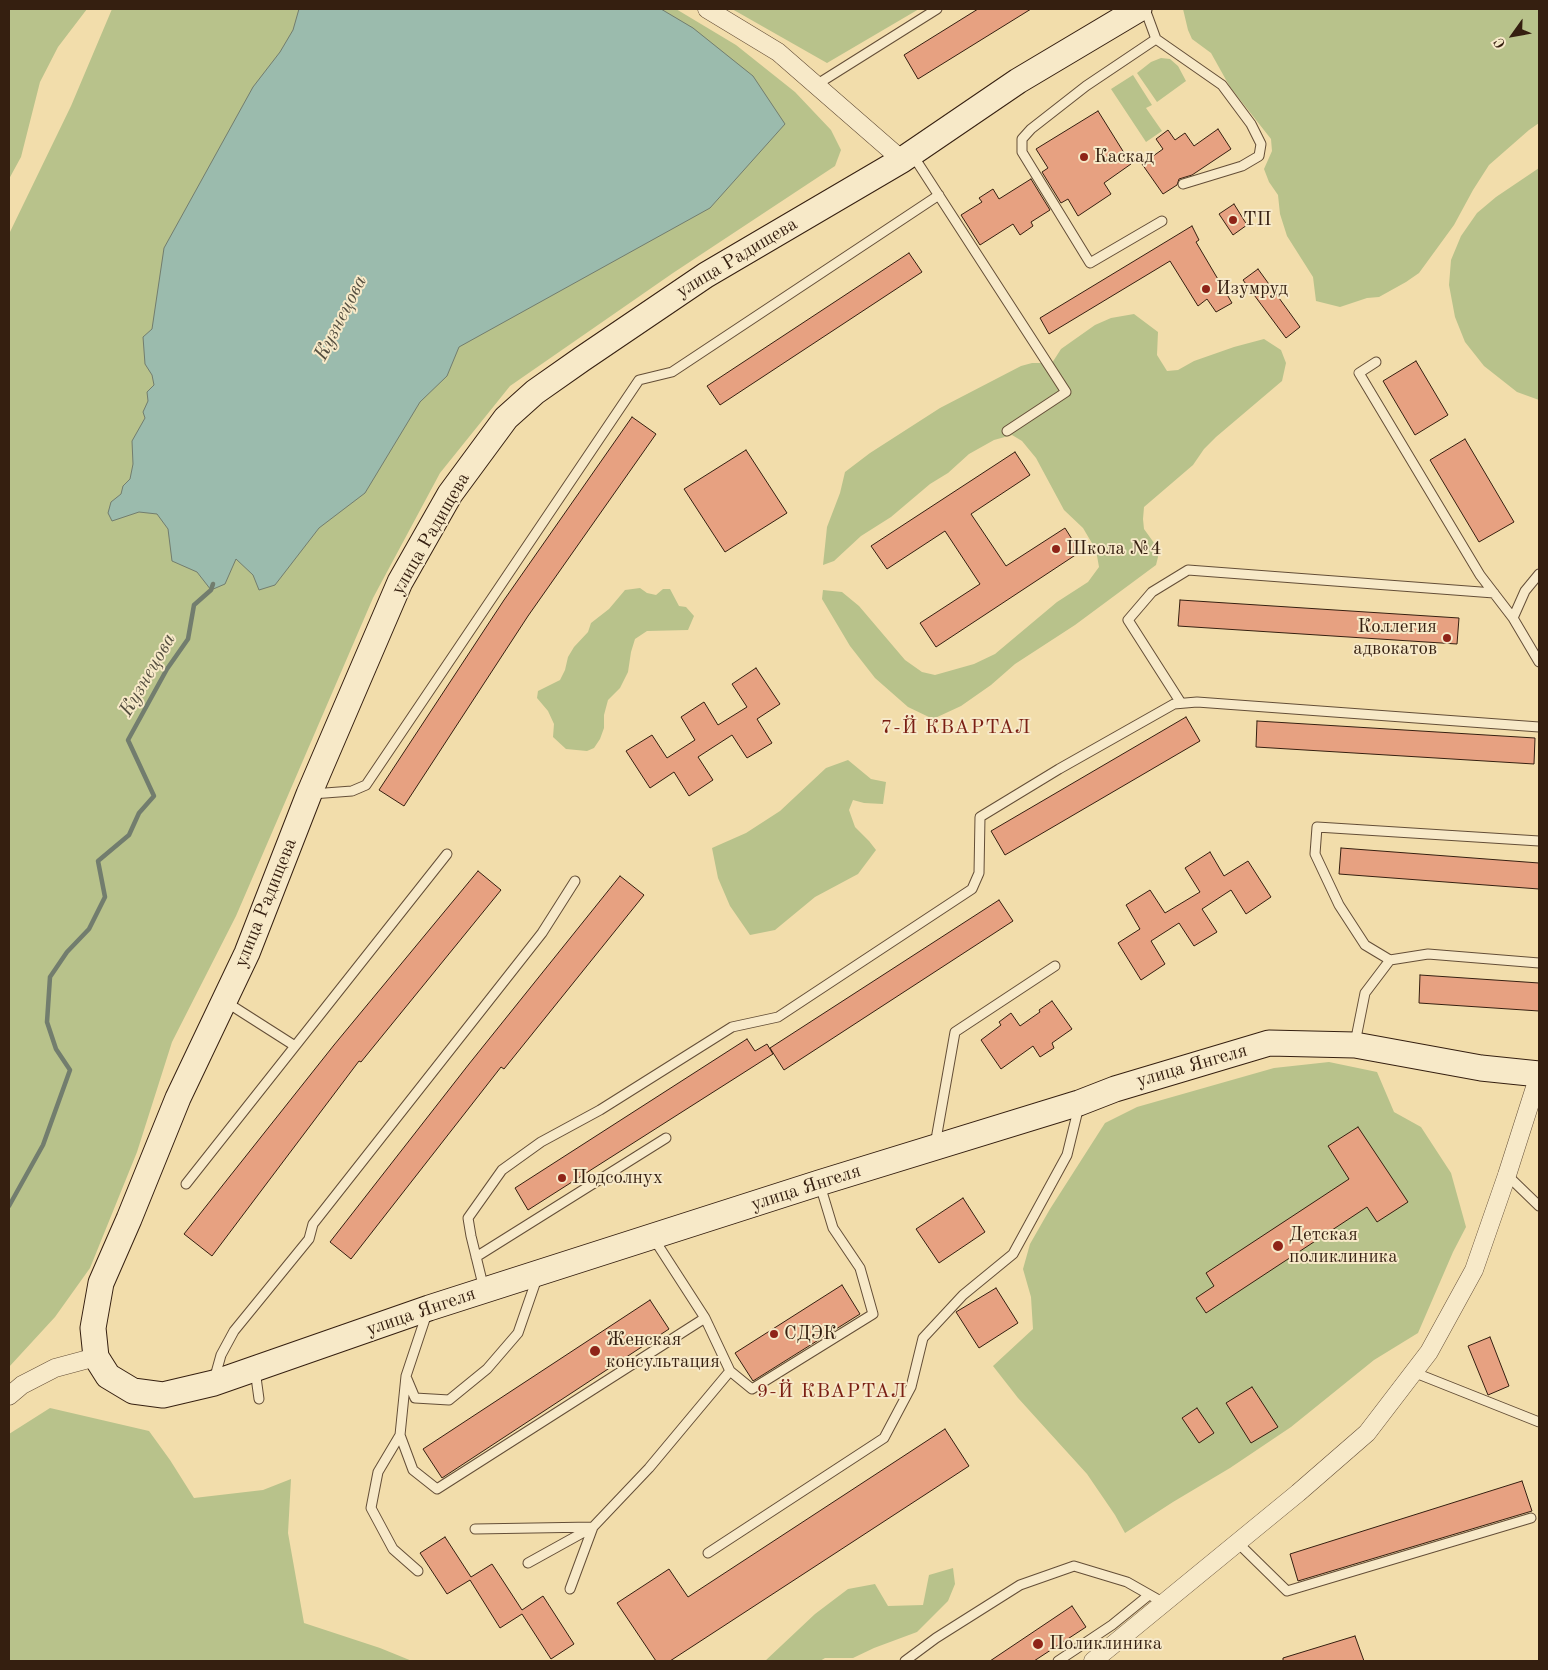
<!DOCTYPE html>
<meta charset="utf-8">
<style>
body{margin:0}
#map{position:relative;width:1548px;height:1670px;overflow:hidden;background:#f2ddab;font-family:"Old Standard TT",serif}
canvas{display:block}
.frame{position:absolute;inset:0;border:10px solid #351f10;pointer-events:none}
.north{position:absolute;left:1488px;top:10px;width:50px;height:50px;-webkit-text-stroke:4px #f7e9c8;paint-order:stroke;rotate:238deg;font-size:14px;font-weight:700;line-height:20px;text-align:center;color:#351f10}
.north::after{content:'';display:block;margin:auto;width:18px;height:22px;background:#351f10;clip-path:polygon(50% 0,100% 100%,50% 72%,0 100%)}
</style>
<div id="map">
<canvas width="1548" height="1670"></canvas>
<div class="frame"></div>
<div class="north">С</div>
</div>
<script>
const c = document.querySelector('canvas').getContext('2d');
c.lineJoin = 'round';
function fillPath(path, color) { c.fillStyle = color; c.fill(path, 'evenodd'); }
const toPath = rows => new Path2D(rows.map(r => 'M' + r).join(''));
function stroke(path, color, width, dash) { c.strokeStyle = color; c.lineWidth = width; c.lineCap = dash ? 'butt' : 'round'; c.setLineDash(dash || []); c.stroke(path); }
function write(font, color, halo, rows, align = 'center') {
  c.font = font + ' "Old Standard TT",serif'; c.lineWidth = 4; c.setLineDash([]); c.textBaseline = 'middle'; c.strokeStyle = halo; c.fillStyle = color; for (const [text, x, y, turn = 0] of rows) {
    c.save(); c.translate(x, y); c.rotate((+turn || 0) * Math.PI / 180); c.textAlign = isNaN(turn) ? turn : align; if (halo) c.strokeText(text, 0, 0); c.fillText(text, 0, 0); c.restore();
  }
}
fillPath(toPath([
 [9,9,87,9,58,47,40,82,21,157,9,179],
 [112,9,676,9,736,45,795,92,831,130,841,150,835,166,673,273,510,386,440,473,373,598,236,916,172,1042,137,1152,90,1268,55,1317,9,1367,9,234,71,106],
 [732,9,919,9,827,63],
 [1183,9,1539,9,1539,123,1529,130,1489,165,1473,190,1454,225,1419,273,1406,282,1379,297,1367,298,1340,307,1316,301,1313,277,1287,236,1280,214,1278,195,1269,182,1264,169,1272,151,1271,139,1230,87,1211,53,1192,39,1188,30],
 [1161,58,1170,59,1178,66,1186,81,1157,102,1137,73,1151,62],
 [1133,75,1152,105,1146,108,1162,131,1146,142,1111,89],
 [1539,168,1539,400,1517,392,1484,366,1465,342,1455,317,1449,285,1451,260,1461,236,1477,213,1496,197],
 [1134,314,1158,332,1157,355,1167,371,1178,370,1194,361,1234,347,1264,339,1281,350,1286,363,1282,381,1216,437,1204,449,1193,465,1144,507,1143,519,1144,529,1157,547,1158,557,1156,565,1075,625,1015,664,991,685,961,706,933,719,908,707,875,678,850,646,822,599,823,590,842,592,859,606,905,660,922,672,935,675,974,664,995,654,1057,602,1088,582,1099,567,1096,550,1083,528,1064,510,1036,458,1022,441,1012,435,994,440,969,454,948,473,930,484,891,517,861,536,834,561,823,565,827,527,840,493,845,472,870,453,940,408,1021,366,1032,363,1052,363,1061,349,1095,325,1111,318],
 [640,588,647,593,656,595,663,589,670,589,679,606,686,607,694,616,688,630,647,631,635,639,631,652,628,672,620,688,608,700,604,715,604,728,600,739,594,748,587,751,566,749,553,737,554,724,548,711,537,698,538,691,560,680,565,670,568,657,574,647,588,632,591,623,609,609,625,590],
 [848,760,871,779,886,782,883,804,864,803,853,800,849,810,855,827,869,841,876,850,858,874,815,897,775,930,750,935,730,906,718,878,712,848,746,833,780,811,826,768],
 [1329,1062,1377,1072,1394,1112,1421,1127,1451,1173,1466,1227,1453,1252,1418,1333,1374,1360,1291,1427,1230,1468,1173,1502,1125,1533,1115,1515,1087,1474,1018,1398,993,1366,1033,1329,1031,1297,1023,1269,1030,1244,1050,1209,1105,1123,1137,1107,1274,1068],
 [50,1408,149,1431,170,1460,194,1498,263,1490,291,1479,288,1533,304,1623,380,1648,412,1661,9,1661,9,1434],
 [953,1568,955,1584,948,1601,917,1632,874,1648,853,1658,825,1658,820,1661,765,1661,815,1614,848,1589,875,1584,888,1606,923,1605,929,1575]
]), '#b8c28b');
const water = toPath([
 [299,9,661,9,693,28,753,76,785,124,710,208,459,347,447,376,420,402,365,493,319,528,275,585,259,590,253,575,236,559,225,584,211,590,197,572,172,561,168,529,157,514,139,512,112,521,108,513,111,502,121,494,123,486,130,479,133,464,132,441,145,418,143,412,148,401,147,392,154,385,152,375,145,364,143,337,152,329,164,248,253,87,280,52,293,30,299,9]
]);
fillPath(water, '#9bbbad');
stroke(water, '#727d6e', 1);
stroke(toPath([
 [9,1206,43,1145,70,1070,56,1049,47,1022,50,977,67,952,89,929,105,897,98,861,129,835,139,813,154,796,128,740,167,669,188,639,194,605,211,590,213,584]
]), '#727d6e', 4.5);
const building = toPath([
 [978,9,1031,9,918,79,904,55,978,9],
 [1098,111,1131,164,1104,183,1111,194,1078,216,1068,199,1061,203,1042,172,1048,168,1036,149,1098,111],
 [1218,129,1231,149,1192,175,1179,179,1177,185,1163,194,1142,164,1163,149,1156,139,1168,130,1175,140,1185,133,1194,146,1218,129],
 [1031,179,1050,210,1031,222,1033,226,1020,235,1013,224,980,245,961,215,982,202,979,198,993,189,999,199,1031,179],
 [1234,204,1247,225,1233,235,1219,214,1234,204],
 [1192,226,1199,240,1196,242,1232,303,1216,312,1207,299,1198,306,1170,261,1049,334,1040,318,1192,226],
 [909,253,922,272,720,405,707,386,909,253],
 [1258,269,1300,327,1286,338,1243,280,1258,269],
 [1416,361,1448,415,1415,435,1383,381,1416,361],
 [632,417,656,434,528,616,404,806,379,790,504,600,632,417],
 [1465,439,1514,522,1479,542,1430,460,1465,439],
 [746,450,787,513,725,552,684,489,746,450],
 [1015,452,1030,475,971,514,1006,566,1065,528,1080,552,936,647,920,623,980,584,945,531,887,569,871,546,1015,452],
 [1180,600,1459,618,1457,644,1178,626,1180,600],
 [756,668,780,704,757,719,772,743,747,758,732,735,698,757,713,780,689,796,674,772,650,788,626,751,652,735,667,758,695,740,681,717,704,702,718,725,747,707,732,684,756,668],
 [1186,717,1200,741,1005,855,991,831,1186,717],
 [1257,721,1535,738,1534,764,1256,747,1257,721],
 [1341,848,1539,863,1539,889,1339,874,1341,848],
 [1210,852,1224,876,1248,861,1271,897,1246,914,1231,890,1202,909,1217,932,1194,946,1179,923,1151,941,1165,964,1141,980,1118,943,1140,929,1126,905,1150,890,1165,913,1200,892,1185,868,1210,852],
 [478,871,501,890,361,1062,359,1061,212,1256,184,1234,334,1045,478,871],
 [620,876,644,895,504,1069,501,1067,351,1259,330,1242,469,1064,620,876],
 [999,900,1013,921,784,1070,770,1048,999,900],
 [1420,975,1539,983,1539,1011,1419,1003,1420,975],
 [1052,1001,1072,1029,1052,1043,1054,1048,1040,1057,1033,1046,1001,1069,981,1040,1001,1025,999,1022,1011,1013,1020,1026,1040,1012,1039,1010,1052,1001],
 [747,1039,755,1051,767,1044,773,1054,528,1210,515,1188,747,1039],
 [1358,1127,1408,1202,1377,1222,1367,1207,1206,1313,1196,1298,1214,1286,1206,1273,1349,1179,1328,1146,1358,1127],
 [963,1198,985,1232,939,1263,916,1229,963,1198],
 [842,1285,860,1314,753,1381,735,1353,842,1285],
 [996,1288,1018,1323,979,1348,956,1312,996,1288],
 [650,1300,669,1329,442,1478,423,1449,650,1300],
 [1490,1337,1509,1386,1488,1395,1468,1346,1490,1337],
 [1252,1387,1278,1427,1251,1443,1226,1403,1252,1387],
 [1197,1408,1214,1433,1199,1443,1182,1418,1197,1408],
 [945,1429,969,1466,670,1661,656,1661,617,1603,669,1569,688,1597,945,1429],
 [1522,1481,1532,1511,1298,1581,1290,1554,1522,1481],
 [445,1537,471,1577,492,1564,522,1610,543,1596,574,1644,551,1659,522,1614,500,1628,470,1580,447,1594,420,1553,445,1537],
 [1072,1606,1086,1627,1034,1661,990,1661,1072,1606],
 [1355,1636,1364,1661,1283,1661,1283,1658,1355,1636]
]);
fillPath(building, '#e7a181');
stroke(building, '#351f10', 1);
const lane = toPath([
 [1145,9,1156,39,1222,85,1251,124,1261,144,1259,156,1242,166,1183,184],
 [1156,39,1086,86,1031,129,1022,139,1022,152,1090,263,1162,221],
 [816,85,937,9],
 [912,154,1066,392,1007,431],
 [1376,362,1359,373,1480,575,1513,618,1539,662],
 [1513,618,1525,591,1539,574],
 [1181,703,1128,620,1152,592,1188,570,1494,593],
 [312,794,352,791,366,785,639,380,672,372,939,195],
 [1539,841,1317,827,1315,854,1339,905,1365,945,1390,960,1428,954,1539,963],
 [226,1002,295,1046],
 [1355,1043,1365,993,1390,960],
 [935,1145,955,1032,1055,966],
 [1507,1175,1539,1206],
 [186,1184,447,854],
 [476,1257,666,1138],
 [484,1289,471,1236,468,1218,502,1170,541,1142,600,1110,732,1027,778,1017,972,889,979,873,980,817,1059,769,1174,704,1197,702,1539,727],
 [255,1370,259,1399],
 [730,1371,752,1389,873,1314,860,1268,833,1228,820,1185],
 [1413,1372,1539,1422],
 [407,1379,415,1398,449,1400,487,1369,518,1333,537,1278],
 [214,1380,221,1355,234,1331,309,1239,313,1224,542,933,575,881],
 [400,1435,413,1470,437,1489,705,1318,654,1239],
 [475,1529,593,1527,528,1563],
 [1238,1543,1287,1591,1531,1518],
 [708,1553,884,1438,911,1387,923,1338,963,1295,1013,1254,1067,1155,1079,1106],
 [418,1571,393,1549,371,1508,378,1472,400,1435,406,1376,427,1313],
 [570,1589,593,1527,649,1468,730,1371,705,1318],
 [905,1661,936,1638,1020,1585,1074,1566,1127,1582,1164,1603],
 [1058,1661,1112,1625,1149,1595]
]);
const street = toPath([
 [707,9,778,52,902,160],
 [9,1396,22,1385,55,1368,96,1357],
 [1093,1661,1298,1493,1367,1433,1429,1352,1474,1270,1507,1175,1539,1075]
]);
const secondary = toPath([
 [1139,9,1018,81,902,160,706,275,582,359,535,392,506,418,450,494,400,582,309,794,247,953,178,1098,129,1219,101,1283,93,1328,96,1357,108,1376,133,1391,163,1395,214,1383,429,1308,819,1183,1079,1103,1115,1089,1269,1043,1355,1045,1481,1068,1539,1074]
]);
stroke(lane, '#644e37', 11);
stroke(street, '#644e37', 19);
stroke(secondary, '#351f10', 27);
stroke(lane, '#f7e9c8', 9);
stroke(street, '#f7e9c8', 18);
stroke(secondary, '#f7e9c8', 25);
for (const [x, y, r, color] of [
 [1084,157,5,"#8f2418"],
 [1233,220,5,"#8f2418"],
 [1206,289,5,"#8f2418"],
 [1056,549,5,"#8f2418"],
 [1447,638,5,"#8f2418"],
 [562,1178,5,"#8f2418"],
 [1278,1246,6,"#8f2418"],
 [774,1334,5,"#8f2418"],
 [595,1351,6,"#8f2418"],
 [1038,1644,6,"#8f2418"]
]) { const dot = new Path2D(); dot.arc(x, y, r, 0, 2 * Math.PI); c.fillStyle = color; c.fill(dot); stroke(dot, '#f7e9c8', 2); }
write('19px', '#351f10', '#f7e9c8', [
 ["Каскад",1094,157],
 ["ТП",1243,220],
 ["Изумруд",1216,289],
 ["Школа №4",1066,549],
 ["Коллегия",1437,627,"right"],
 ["адвокатов",1437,649,"right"],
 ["Подсолнух",572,1178],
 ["Детская",1289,1235],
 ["поликлиника",1289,1257],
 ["СДЭК",784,1334],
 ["Женская",606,1340],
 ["консультация",606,1362],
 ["Поликлиника",1049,1644]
], 'left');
write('19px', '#351f10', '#f7e9c8', [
 ["улица Радищева",737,258,-31],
 ["улица Радищева",431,534,-60],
 ["улица Радищева",266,903,-68],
 ["улица Янгеля",1192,1066,-16],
 ["улица Янгеля",806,1188,-18],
 ["улица Янгеля",421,1312,-19]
]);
write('italic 20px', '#544e3f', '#f7e9c8', [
 ["Кузнецова",341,318,-63],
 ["Кузнецова",148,675,-60]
]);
c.letterSpacing = '1px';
write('20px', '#7a1f14', '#f7e9c8', [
 ["7-Й КВАРТАЛ",956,728],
 ["9-Й КВАРТАЛ",832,1392]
]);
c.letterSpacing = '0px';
</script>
